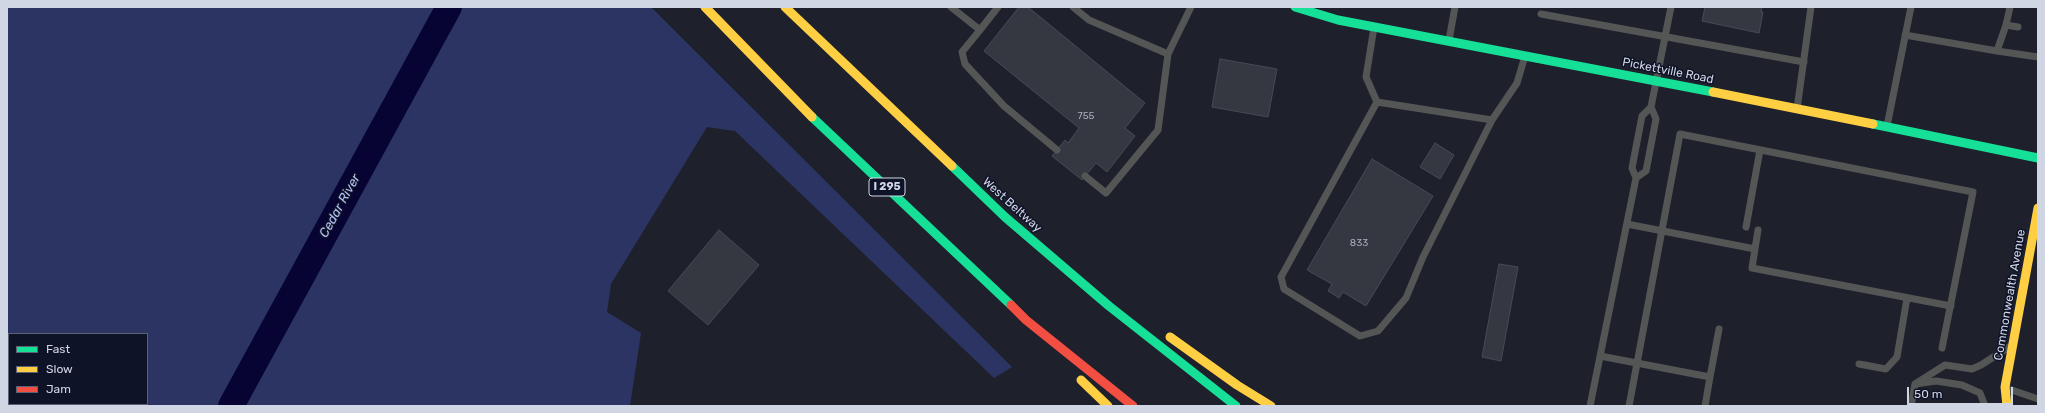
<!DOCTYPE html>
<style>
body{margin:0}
#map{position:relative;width:2045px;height:413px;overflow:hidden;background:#1e202c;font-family:Rubik,sans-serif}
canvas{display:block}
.frame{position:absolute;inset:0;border:8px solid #d1d6e5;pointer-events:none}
.legend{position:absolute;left:8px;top:333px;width:140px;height:72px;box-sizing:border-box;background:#0f1328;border:1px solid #5d6174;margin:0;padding:5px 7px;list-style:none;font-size:12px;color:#d1d6e5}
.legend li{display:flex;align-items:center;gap:8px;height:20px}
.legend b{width:20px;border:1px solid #5d6174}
.scale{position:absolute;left:1907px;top:387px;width:106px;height:18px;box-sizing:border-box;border:2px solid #d1d6e5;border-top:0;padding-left:5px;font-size:12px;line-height:14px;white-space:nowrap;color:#d1d6e5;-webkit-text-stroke:3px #0f1328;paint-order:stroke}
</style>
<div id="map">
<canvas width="2045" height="413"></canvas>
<div class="frame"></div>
<ul class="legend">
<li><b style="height:5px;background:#16e098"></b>Fast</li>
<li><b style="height:5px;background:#ffcf43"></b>Slow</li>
<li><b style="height:5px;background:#f24e42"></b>Jam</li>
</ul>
<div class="scale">50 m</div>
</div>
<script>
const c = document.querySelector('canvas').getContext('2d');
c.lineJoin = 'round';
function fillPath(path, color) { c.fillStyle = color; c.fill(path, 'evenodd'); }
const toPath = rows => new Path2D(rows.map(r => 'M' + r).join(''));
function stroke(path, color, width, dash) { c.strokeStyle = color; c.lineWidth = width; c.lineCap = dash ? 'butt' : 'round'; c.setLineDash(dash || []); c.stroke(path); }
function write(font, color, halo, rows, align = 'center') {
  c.font = font + ' Rubik,sans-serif'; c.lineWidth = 3; c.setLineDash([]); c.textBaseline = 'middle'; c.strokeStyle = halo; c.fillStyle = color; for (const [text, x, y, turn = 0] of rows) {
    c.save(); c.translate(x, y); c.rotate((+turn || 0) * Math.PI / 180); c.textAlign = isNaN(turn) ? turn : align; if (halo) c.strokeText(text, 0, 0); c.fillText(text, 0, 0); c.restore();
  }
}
fillPath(toPath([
 [7,7,651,7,1012,367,994,378,735,131,707,127,611,284,607,312,641,333,630,406,7,406],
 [9,334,147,334,147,404,9,404]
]), '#2c3463');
stroke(toPath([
 [231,406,449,7]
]), '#070332', 26);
const building = toPath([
 [1019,7,1028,7,1145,103,1125,128,1135,136,1107,172,1096,163,1082,180,1052,156,1065,140,1068,143,1079,128,984,51,1019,7],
 [1705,7,1762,7,1761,12,1763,12,1759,33,1702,21,1705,7],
 [1220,59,1277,69,1268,117,1212,107,1220,59],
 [1435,143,1454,155,1440,179,1420,167,1435,143],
 [1372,159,1433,196,1366,306,1343,292,1339,298,1328,291,1332,284,1307,270,1372,159],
 [719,230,759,265,708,325,668,291,719,230],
 [1499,264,1518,267,1501,361,1482,357,1499,264]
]);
fillPath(building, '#353741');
stroke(building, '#484a54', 1);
stroke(toPath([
 [951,7,980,30,998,7],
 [1073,7,1089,20,1168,54,1191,7],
 [1541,14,1804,62],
 [2006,25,2018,27],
 [1374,27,1366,77,1377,102,1281,277,1284,289,1360,336,1378,331,1406,298,1423,257,1492,120,1517,83,1525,56],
 [980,30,962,52,965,64,1004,106,1057,150],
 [1905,35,1997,51,2006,25,2010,7],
 [1449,40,1455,7],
 [1997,51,2038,57],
 [1377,102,1492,120],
 [1651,107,1671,7],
 [1797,109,1811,7],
 [1887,126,1911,7],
 [1085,176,1106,193,1158,130,1168,54],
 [1627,224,1755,249],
 [1746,227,1760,150],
 [1758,230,1752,268,1951,306],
 [1600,356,1710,377,1719,329],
 [1859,364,1886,369,1897,357,1907,298],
 [2006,388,2038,399],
 [1590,406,1636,178,1632,168,1642,116,1651,107,1656,119,1646,171,1636,178],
 [1629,406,1680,134,1973,192,1942,348],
 [1705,406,1710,377],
 [1911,406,1915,384],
 [1985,406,1980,393,1962,385,1936,381,1915,384,1945,365,1972,369,1981,365,2009,347]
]), '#545655', 7);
stroke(toPath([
 [1295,7,1338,20,1713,92],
 [812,117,1011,305],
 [1873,124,2038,158],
 [952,166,1005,217,1109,306,1236,406]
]), '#16e098', 9);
stroke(toPath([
 [705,7,812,117],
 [785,7,952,166],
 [1713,92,1873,124],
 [1170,337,1237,385,1271,406],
 [1081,380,1108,406],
 [2007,406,2005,387,2038,208]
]), '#ffcf43', 9);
stroke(toPath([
 [1011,305,1026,320,1133,406]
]), '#f24e42', 9);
write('10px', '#aaaebc', null, [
 ["755",1086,116],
 ["833",1359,243]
]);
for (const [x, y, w] of [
 [887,187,36]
]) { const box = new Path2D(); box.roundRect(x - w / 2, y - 9, w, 18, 3); c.fillStyle = '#0f1328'; c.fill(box); stroke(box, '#d1d6e5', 1); }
write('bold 11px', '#d1d6e5', null, [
 ["I 295",887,187]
]);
write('12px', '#d1d6e5', '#0f1328', [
 ["Pickettville Road",1668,71,11],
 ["West Beltway",1012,205,42],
 ["Commonwealth Avenue",2010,295,-80]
]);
write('italic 13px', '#b4c1f7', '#0f1328', [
 ["Cedar River",340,206,-61]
]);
</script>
